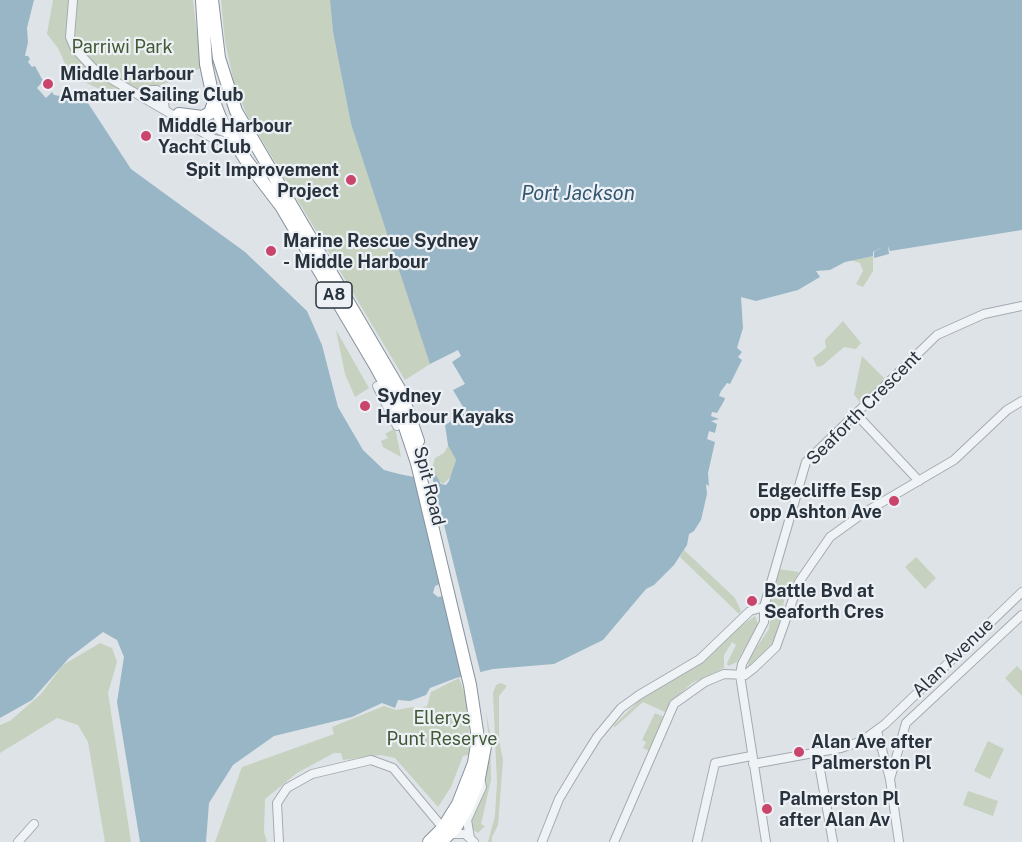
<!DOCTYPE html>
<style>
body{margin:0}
canvas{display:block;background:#dee3e7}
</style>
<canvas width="1022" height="842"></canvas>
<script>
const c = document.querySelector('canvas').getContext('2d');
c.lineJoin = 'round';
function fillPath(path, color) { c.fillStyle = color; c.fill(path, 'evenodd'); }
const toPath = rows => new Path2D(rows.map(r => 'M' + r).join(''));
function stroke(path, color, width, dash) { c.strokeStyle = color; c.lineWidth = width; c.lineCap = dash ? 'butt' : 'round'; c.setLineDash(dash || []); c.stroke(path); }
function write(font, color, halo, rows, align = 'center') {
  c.font = font + ' "Public Sans",sans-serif'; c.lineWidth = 4.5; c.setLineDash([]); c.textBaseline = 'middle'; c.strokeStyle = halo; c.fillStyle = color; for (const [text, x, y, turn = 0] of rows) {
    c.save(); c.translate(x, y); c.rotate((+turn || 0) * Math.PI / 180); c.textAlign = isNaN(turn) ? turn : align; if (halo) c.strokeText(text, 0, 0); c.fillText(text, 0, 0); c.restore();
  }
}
fillPath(toPath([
 [53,0,193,0,201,68,170,82,118,98,70,75,58,48,47,34],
 [221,0,330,0,333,32,351,124,430,359,430,364,405,380,247,115,235,87,225,41],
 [873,256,873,271,863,287,856,284,863,271,860,263,850,260],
 [843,321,861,343,856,349,844,347,822,366,817,367,813,358,826,348,825,340],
 [336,330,369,388,355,397,345,374],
 [862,356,886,380,860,403,854,394],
 [395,428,401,457,383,447,381,441,388,438,385,434],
 [449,444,456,460,452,476,443,484,436,478,433,465,435,458,444,453],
 [684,550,735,598,741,611,739,614,680,557],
 [916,557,936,578,925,589,905,567],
 [778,569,799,572,785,596,778,631,771,645,748,667,750,657,769,629,771,614,769,602],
 [755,616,758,624,737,662,728,666,727,663,736,645,732,642,724,655,724,668,692,683,670,703,665,712,643,702,615,727,613,726,649,691],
 [100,643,112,648,117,662,108,693,131,842,105,842,88,742,78,725,57,718,0,753,0,725,10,721,41,694,63,665],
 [1017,666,1022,671,1022,696,1005,678],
 [459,678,469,706,469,755,463,756,451,787,438,807,395,758,381,755,343,760,341,753,334,753,297,773,265,799,264,832,267,842,215,842,242,767,334,734,332,727,384,706,396,710,413,707,417,709,427,706,431,692],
 [501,683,507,686,499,696,499,740,503,760,498,825,492,837,492,842,488,842,495,816,497,782,493,693,496,685],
 [486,712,490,733,491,780,481,824,485,826,478,833,472,829,470,819,486,783,489,740],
 [655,713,664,717,649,751,643,748,646,742,642,740],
 [988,741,1004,749,990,779,974,771],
 [968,791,998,801,993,816,963,805]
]), '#c6d1bf');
fillPath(toPath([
 [0,0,34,0,27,28,28,42,25,56,28,56,30,59,28,62,32,67,35,66,42,79,44,80,37,88,46,98,52,92,54,95,86,100,131,169,245,252,307,311,322,345,338,407,363,450,384,470,399,474,414,477,433,470,441,484,446,485,449,481,456,460,448,445,445,425,466,412,453,390,465,384,452,362,461,356,458,350,430,364,351,124,333,32,330,0,1022,0,1022,230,890,251,888,246,889,254,874,258,874,252,884,246,873,252,873,256,845,262,830,270,816,271,820,277,798,290,756,301,741,297,743,328,737,348,742,352,738,357,742,360,730,384,727,383,721,391,719,396,725,398,724,401,717,413,712,412,711,416,719,419,711,421,717,424,715,433,709,431,707,439,715,442,708,473,709,486,706,484,707,494,701,520,694,531,689,534,687,545,674,565,654,585,646,589,603,640,554,664,493,669,456,678,430,688,426,695,410,701,398,700,395,708,382,703,352,717,274,736,233,765,209,803,206,842,140,842,117,702,124,657,117,640,103,632,69,658,32,700,0,718]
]), '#99b6c7');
fillPath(toPath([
 [430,468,481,675,462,679,443,596,438,597,433,593,435,586,440,584,415,474]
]), '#dee3e7');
const minor = toPath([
 [73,0,70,37,75,49,94,69,214,139,235,143,252,138],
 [145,99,150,90,157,90,163,95,165,110],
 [192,119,229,134,249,133],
 [377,386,397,426],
 [856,414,919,481],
 [877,731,890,779,899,842],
 [817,753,833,842],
 [753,764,841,748,862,741,885,724,1022,592],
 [890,779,906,723,1022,615],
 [450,834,465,834,474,842],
 [470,838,467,820,482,787,480,778],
 [18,842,34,824],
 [279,842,277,803,287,788,312,774,371,760,393,768,443,828],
 [542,842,559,799,577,769,597,737,621,708,639,695,700,659,750,611,764,607],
 [614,842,674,704,705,682,724,674,745,675,754,668,776,647,799,582,830,537,862,514,954,460,1007,410,1022,401],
 [697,842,715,763,751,756],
 [766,842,740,675,742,664,764,622,764,607,806,462,937,335,984,314,1022,306]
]);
const highway = toPath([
 [202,0,206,64,214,102,221,120,246,160,281,206,375,365,399,409,417,463,470,685,478,738,474,763,458,804,443,828,429,842],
 [212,0,219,58,236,111,401,392,418,441],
 [179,114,202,117,210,113,214,102],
 [441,842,456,827,467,808,479,778,486,741]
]);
stroke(minor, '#a4abb1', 10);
stroke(highway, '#86929d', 14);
stroke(minor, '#f0f3f6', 8);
stroke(highway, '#fff', 12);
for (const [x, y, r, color] of [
 [48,84,6,"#ca456c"],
 [146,136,6,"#ca456c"],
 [351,180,6,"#ca456c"],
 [271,251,6,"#ca456c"],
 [365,406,6,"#ca456c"],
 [894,501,6,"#ca456c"],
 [752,601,6,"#ca456c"],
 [799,752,6,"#ca456c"],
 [767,809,6,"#ca456c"]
]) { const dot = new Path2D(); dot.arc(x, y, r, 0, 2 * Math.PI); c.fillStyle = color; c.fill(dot); stroke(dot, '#edf1f5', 2); }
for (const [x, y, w] of [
 [334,295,36]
]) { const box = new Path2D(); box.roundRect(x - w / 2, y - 13, w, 26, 4.5); c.fillStyle = '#edf1f5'; c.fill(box); stroke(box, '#28333d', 1.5); }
write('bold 16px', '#28333d', null, [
 ["A8",334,295]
]);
write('18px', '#415935', '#edf1f5', [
 ["Parriwi Park",122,47],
 ["Ellerys",442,718],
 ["Punt Reserve",442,739]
]);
write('bold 18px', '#28333d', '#edf1f5', [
 ["Middle Harbour",60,74],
 ["Amatuer Sailing Club",60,95],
 ["Middle Harbour",158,126],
 ["Yacht Club",158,147],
 ["Spit Improvement",339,170,"right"],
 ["Project",339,191,"right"],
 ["Marine Rescue Sydney",283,241],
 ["- Middle Harbour",283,262],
 ["Sydney",377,396],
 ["Harbour Kayaks",377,417],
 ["Edgecliffe Esp",882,491,"right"],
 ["opp Ashton Ave",882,512,"right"],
 ["Battle Bvd at",764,591],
 ["Seaforth Cres",764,612],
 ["Alan Ave after",811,742],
 ["Palmerston Pl",811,763],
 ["Palmerston Pl",779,799],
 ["after Alan Av",779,820]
], 'left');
write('18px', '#28333d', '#edf1f5', [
 ["Seaforth Crescent",864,408,-45],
 ["Spit Road",429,486,76],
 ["Alan Avenue",953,658,-44]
]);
write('italic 20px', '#335770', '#edf1f5', [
 ["Port Jackson",578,194]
]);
</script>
